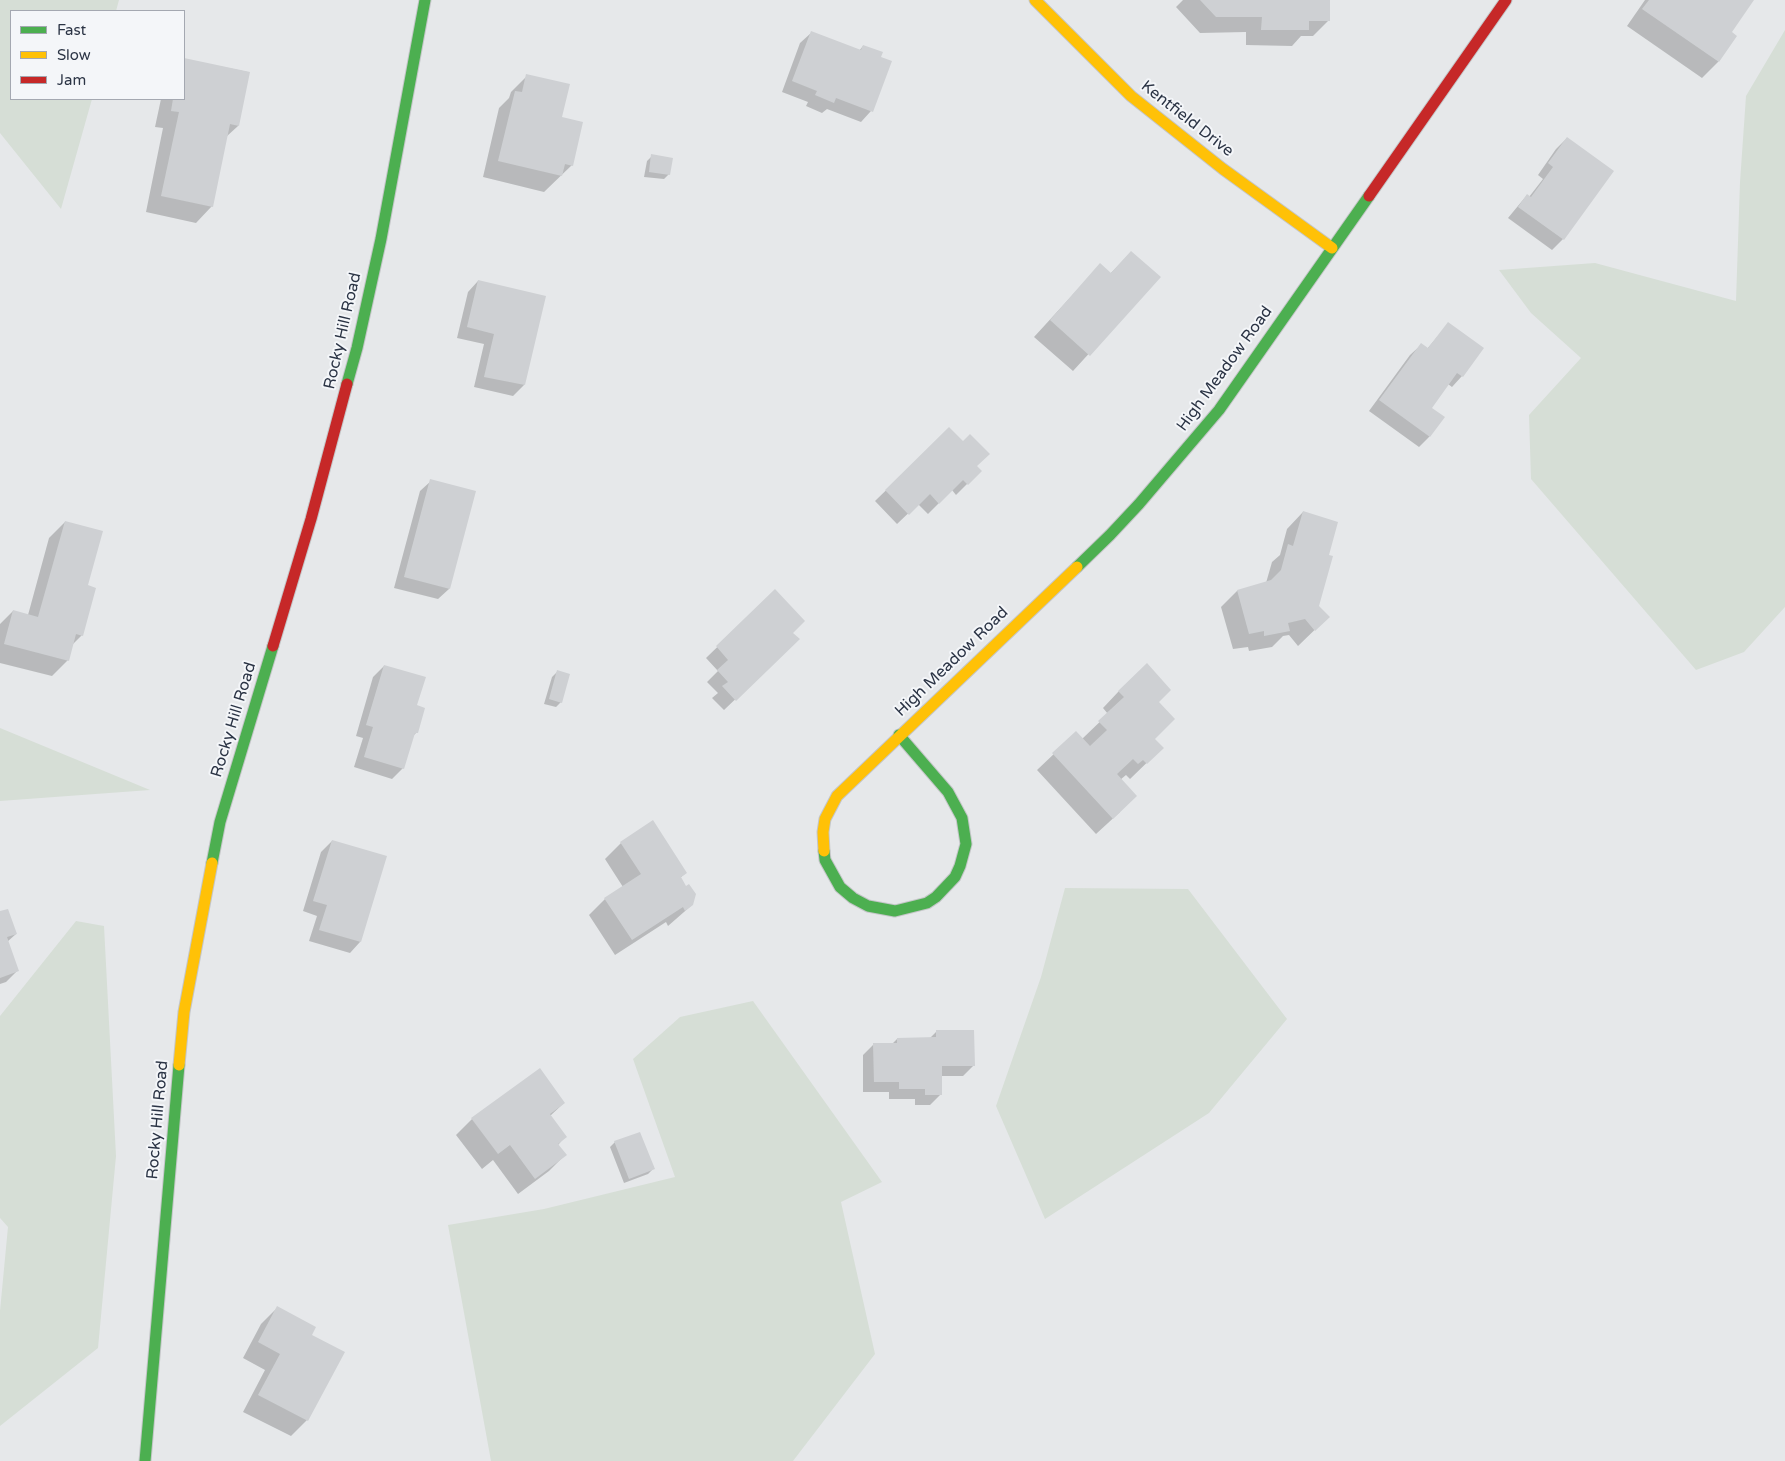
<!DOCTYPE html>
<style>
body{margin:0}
#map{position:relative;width:1785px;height:1461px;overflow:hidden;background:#e6e8ea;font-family:"Varela Round",sans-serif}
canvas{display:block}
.legend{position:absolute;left:10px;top:10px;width:175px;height:90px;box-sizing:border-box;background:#f4f6f9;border:1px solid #a4a8b1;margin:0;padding:6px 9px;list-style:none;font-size:15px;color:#2b3445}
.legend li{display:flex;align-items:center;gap:10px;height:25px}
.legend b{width:25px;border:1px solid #a4a8b1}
</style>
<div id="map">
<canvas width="1785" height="1461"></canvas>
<ul class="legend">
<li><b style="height:6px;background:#4caf50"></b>Fast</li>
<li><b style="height:6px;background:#ffc107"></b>Slow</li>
<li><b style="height:6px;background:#c62828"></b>Jam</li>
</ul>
</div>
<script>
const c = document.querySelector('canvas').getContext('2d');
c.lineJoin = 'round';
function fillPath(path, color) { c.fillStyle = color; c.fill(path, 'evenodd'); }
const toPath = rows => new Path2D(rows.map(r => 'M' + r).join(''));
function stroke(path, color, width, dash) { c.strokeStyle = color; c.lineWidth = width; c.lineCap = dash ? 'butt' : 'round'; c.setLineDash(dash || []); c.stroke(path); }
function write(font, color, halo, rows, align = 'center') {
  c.font = font + ' "Varela Round",sans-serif'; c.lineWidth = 4; c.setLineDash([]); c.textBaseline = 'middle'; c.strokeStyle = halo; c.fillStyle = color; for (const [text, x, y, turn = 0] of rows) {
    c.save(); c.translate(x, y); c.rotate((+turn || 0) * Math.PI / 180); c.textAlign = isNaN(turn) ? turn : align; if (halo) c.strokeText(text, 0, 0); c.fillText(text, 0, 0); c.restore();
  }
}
fillPath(toPath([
 [0,0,119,0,116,11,11,11,11,99,92,99,61,209,0,133],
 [1785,30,1785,607,1744,652,1696,670,1531,479,1529,415,1581,358,1531,313,1499,270,1595,263,1736,301,1740,182,1746,96],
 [0,728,150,790,0,801],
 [1065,888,1188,889,1287,1019,1209,1113,1045,1219,996,1106,1041,977],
 [76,921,104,926,116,1156,98,1348,0,1426,0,1311,8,1227,0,1218,0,1016],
 [753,1001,882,1182,841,1202,875,1354,793,1461,491,1461,448,1225,544,1209,675,1177,633,1059,680,1017]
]), '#d6ded6');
fillPath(toPath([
 [1183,0,1329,0,1329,20,1313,36,1301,36,1292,46,1246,45,1246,32,1200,33,1176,7],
 [1645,0,1752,0,1730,33,1735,36,1718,62,1702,78,1627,26],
 [811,33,859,51,863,46,871,111,861,122,827,109,822,113,806,106,808,102,782,92,800,43],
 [184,59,248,72,238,126,226,137,212,206,196,223,146,212,163,128,155,127,161,99,184,99],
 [527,76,561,117,572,165,544,192,483,177,499,108,509,98,511,92],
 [1567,138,1612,171,1563,239,1552,250,1508,218,1527,195,1529,197,1543,179,1538,175,1556,149],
 [652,156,669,174,664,179,644,177,647,161],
 [1131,252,1159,277,1073,371,1034,337,1100,265,1110,274],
 [478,281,544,297,524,385,513,396,474,387,484,344,457,338,468,292],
 [1448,324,1462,376,1452,387,1448,384,1430,408,1443,417,1429,437,1419,447,1369,411,1410,355,1421,345,1427,349],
 [949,429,980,471,956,495,952,490,928,514,918,504,897,524,875,501],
 [431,481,449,589,438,599,394,588,420,491],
 [1303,512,1327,556,1318,606,1328,617,1298,646,1289,635,1283,636,1272,647,1249,651,1248,647,1233,649,1221,607,1237,591,1266,583,1272,562,1280,555,1287,529],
 [65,522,86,586,82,635,72,645,68,660,52,676,0,663,0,624,13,611,28,615,49,538],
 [775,591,791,633,787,650,724,710,712,698,718,693,707,682,718,671,706,658],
 [384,666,415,706,416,733,412,737,403,768,392,779,354,767,363,738,356,736,373,677],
 [557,672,561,702,556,707,544,704,552,677],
 [1119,691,1157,702,1153,739,1162,748,1130,779,1126,775,1120,780,1120,812,1096,834,1037,770,1076,733,1082,739,1108,714,1103,708],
 [332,841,360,942,350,953,309,941,317,916,303,911,321,852],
 [621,843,686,873,680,878,692,905,668,926,666,922,615,955,589,915,605,899,623,887,605,859],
 [0,912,16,934,7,942,17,971,6,982,0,984],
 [936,1032,974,1065,963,1076,941,1076,941,1094,930,1105,915,1105,915,1099,889,1099,889,1092,863,1092,863,1055,873,1045,892,1044,897,1039,929,1039],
 [564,1103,550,1116,565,1137,558,1145,565,1155,549,1171,518,1194,493,1160,482,1169,456,1135,472,1119],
 [615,1142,653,1169,648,1174,624,1183,610,1147],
 [277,1308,311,1335,307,1420,291,1436,243,1412,265,1370,243,1358,261,1324]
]), '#0003');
fillPath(toPath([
 [1200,0,1330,0,1330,21,1309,21,1309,30,1261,30,1262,17,1216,17],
 [1649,0,1754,0,1732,32,1737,36,1719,62,1642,9],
 [811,31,861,50,863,45,883,52,881,57,892,61,873,112,836,98,834,103,815,95,817,91,792,81],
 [184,58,250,72,239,126,230,124,213,207,161,196,179,112,171,111,173,99,184,99],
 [526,74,570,84,562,117,583,122,573,166,565,164,562,176,498,161,515,91,522,92],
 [1567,137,1614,171,1564,240,1518,207,1527,194,1531,197,1553,167,1548,163],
 [651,154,673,158,670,175,649,172],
 [1131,251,1161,277,1090,356,1050,320,1100,263,1111,273],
 [478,280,546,296,525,385,484,377,494,334,467,327],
 [1448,322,1484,348,1463,377,1457,373,1432,408,1445,417,1430,437,1379,400,1421,343,1428,348],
 [949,427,963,441,970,434,990,454,977,466,982,471,968,485,963,480,939,504,930,494,909,515,885,490],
 [430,479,476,491,450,589,404,577],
 [1303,511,1338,522,1329,555,1333,556,1319,606,1330,617,1315,631,1305,619,1288,623,1290,631,1264,636,1264,631,1249,634,1237,590,1271,580,1281,570,1288,544,1293,546],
 [65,521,103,531,88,585,96,588,83,636,76,634,69,661,4,644,13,610,38,617],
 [775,589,805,621,793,633,800,639,736,701,722,686,728,682,717,670,728,660,716,646],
 [1147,663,1171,690,1159,702,1175,719,1155,739,1164,748,1147,764,1143,760,1138,764,1133,759,1117,774,1137,796,1113,819,1052,753,1076,731,1090,746,1107,730,1098,721,1124,697,1118,691],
 [384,665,426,677,417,705,425,708,418,733,415,733,404,769,364,757,373,727,366,725],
 [557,670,570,674,562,703,549,699],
 [653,820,687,873,681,877,686,886,689,884,696,894,693,905,685,911,683,907,632,940,604,898,641,874,620,842],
 [332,840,387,856,361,942,319,930,327,905,313,901],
 [8,909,17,934,7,937,19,971,0,978,0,911],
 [936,1030,974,1030,975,1066,942,1066,942,1095,925,1095,925,1089,899,1089,899,1082,874,1082,873,1043,897,1043,897,1038,936,1037],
 [540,1068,565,1103,550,1114,567,1137,558,1144,567,1155,535,1179,510,1145,498,1154,471,1118],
 [640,1132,655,1169,629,1179,614,1141],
 [277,1306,316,1327,312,1335,345,1352,308,1421,258,1395,280,1354,258,1342]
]), '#ced0d3');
const fast = toPath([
 [347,384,357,348,381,239,425,0],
 [1077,567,1110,535,1139,504,1219,410,1369,196],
 [824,851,825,860,840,887,853,898,868,906,895,911,927,903,936,897,955,877,960,866,966,844,962,818,948,792,899,735],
 [212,863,220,822,273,646],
 [145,1461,179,1065]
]);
const slow = toPath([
 [1035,0,1131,96,1223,169,1332,248],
 [824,851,823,832,825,819,837,796,1077,567],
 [179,1065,184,1012,212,863]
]);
const jam = toPath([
 [1369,196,1506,0],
 [273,646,311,519,347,384]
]);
stroke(fast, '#c4c6c8', 13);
stroke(slow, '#c4c6c8', 13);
stroke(jam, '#c4c6c8', 13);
stroke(fast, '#4caf50', 11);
stroke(slow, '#ffc107', 11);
stroke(jam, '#c62828', 11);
write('16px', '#2b3445', '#f4f6f9', [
 ["Kentfield Drive",1187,119,38],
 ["Rocky Hill Road",343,331,-77],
 ["High Meadow Road",1225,369,-54],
 ["High Meadow Road",952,662,-44],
 ["Rocky Hill Road",234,720,-73],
 ["Rocky Hill Road",158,1120,-85]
]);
</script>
